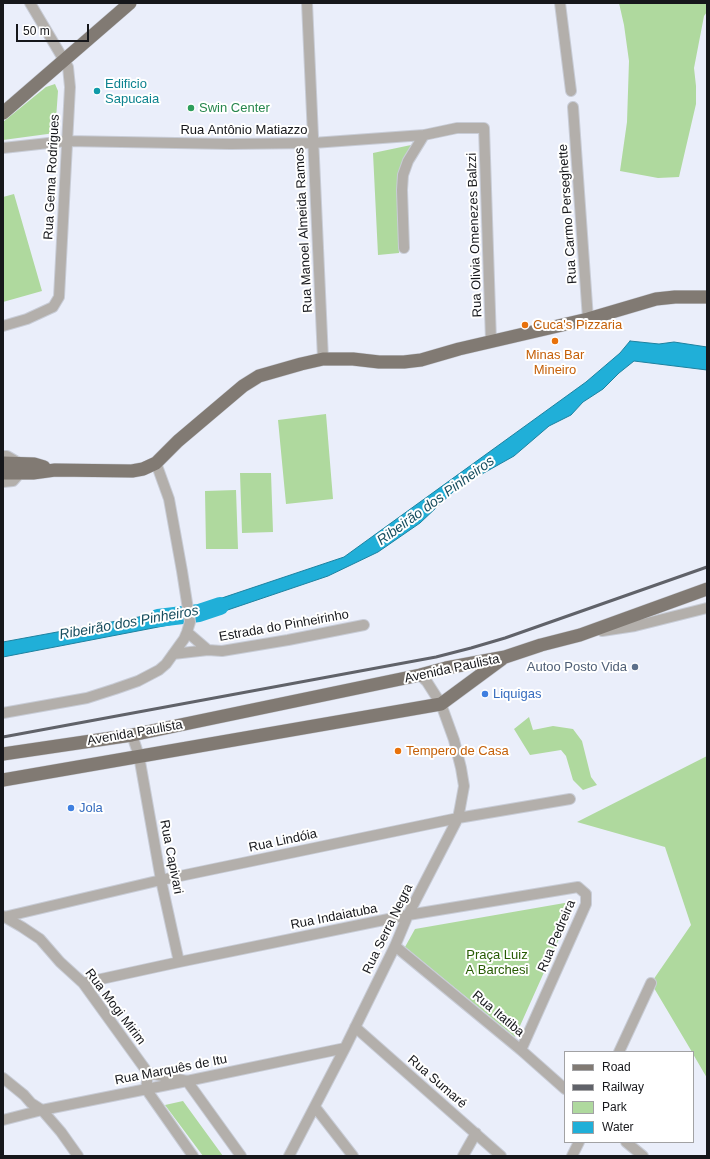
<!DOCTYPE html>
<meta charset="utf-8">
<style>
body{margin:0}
#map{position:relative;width:710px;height:1159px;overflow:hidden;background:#eaeefa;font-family:Arial,sans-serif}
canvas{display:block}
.frame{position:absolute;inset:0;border:4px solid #16171b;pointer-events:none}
.legend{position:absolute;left:564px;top:1051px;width:130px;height:92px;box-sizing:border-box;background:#fff;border:1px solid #a2a2a4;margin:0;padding:5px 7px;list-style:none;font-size:12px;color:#16171b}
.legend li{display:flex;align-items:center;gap:8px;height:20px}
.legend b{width:20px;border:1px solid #a2a2a4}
.scale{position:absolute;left:16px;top:24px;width:73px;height:18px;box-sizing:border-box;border:2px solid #16171b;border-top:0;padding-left:5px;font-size:12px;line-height:14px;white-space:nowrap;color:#16171b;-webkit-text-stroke:3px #fff;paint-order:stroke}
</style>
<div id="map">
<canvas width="710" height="1159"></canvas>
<div class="frame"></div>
<ul class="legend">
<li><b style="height:5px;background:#817a73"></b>Road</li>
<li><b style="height:5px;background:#606269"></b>Railway</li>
<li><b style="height:11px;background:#afd99e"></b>Park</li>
<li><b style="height:11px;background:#20afd8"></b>Water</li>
</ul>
<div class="scale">50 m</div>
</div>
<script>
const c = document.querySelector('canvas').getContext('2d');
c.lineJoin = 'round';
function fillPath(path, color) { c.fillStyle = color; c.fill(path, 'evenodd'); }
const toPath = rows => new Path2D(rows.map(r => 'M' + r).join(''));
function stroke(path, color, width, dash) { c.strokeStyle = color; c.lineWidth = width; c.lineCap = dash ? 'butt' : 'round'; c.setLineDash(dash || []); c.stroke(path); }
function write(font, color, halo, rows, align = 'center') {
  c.font = font + ' Arial,sans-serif'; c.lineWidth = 4; c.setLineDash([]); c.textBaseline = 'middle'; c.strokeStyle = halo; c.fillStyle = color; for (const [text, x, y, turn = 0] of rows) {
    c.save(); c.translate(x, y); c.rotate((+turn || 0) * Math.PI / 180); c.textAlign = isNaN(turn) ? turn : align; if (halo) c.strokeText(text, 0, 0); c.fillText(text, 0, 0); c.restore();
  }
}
fillPath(toPath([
 [619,3,707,3,707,12,704,16,694,68,696,86,696,104,679,177,658,178,620,171,627,122,629,61,624,25],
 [55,84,58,91,55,133,3,140,3,122,46,87],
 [411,145,398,173,399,253,378,255,373,153],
 [14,194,42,291,3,302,3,197],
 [326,414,333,499,286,504,278,420],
 [240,473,271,473,273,532,242,533],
 [236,490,238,549,206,549,205,491],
 [529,717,533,730,553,726,573,729,582,741,591,777,597,785,583,790,573,780,566,756,561,750,530,755,514,729],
 [707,756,707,1078,693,1054,693,1052,692,1052,651,983,691,925,665,847,577,822],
 [576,901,515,1037,405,947,415,929],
 [183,1101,223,1156,203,1156,165,1105]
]), '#afd99e');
const water = toPath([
 [630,341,659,344,674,342,707,347,707,370,634,361,619,373,603,389,583,402,571,415,549,426,514,456,457,488,420,523,378,552,328,576,198,620,195,607,344,557,586,382,620,353,630,341],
 [182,609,179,623,3,657,3,642,182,609]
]);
fillPath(water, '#20afd8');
stroke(water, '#1d819f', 1);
stroke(toPath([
 [158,618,199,613,220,606]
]), '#20afd8', 18);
const minor = toPath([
 [307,3,323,359],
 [560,3,571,91],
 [573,107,588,319],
 [3,148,67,141,230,144,313,143,424,135,457,128,484,128,491,341],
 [404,248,402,190,403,175,408,161,424,135],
 [3,326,27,319,53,307,59,297,70,87,68,67,30,3],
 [3,456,7,456,19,463,20,473,13,481,3,482],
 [602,631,635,626,707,608],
 [187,632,208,650,222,651,288,640,364,625],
 [173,654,208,650],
 [3,713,87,698,115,689,138,681,159,670,166,664,184,639,187,632,190,622,182,571,169,499,156,463],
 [132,735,139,756,161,880,179,962],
 [3,916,22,927,40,939,60,962,83,983,148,1073,187,1081,241,1156],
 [4,917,161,880,458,818,570,799],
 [395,946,521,1050,565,1089],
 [83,983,179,962,408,915,578,887,586,894,586,904,521,1050],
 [355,1027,501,1156],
 [619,1052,651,983],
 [148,1073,146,1089,193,1156],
 [3,1078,24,1095,31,1103,42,1110,61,1132,78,1156],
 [315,1107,353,1156],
 [3,1120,42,1110,187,1081,345,1048],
 [626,1142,643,1156],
 [289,1156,345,1048,395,946,408,915,458,818,460,808,464,786,461,768,454,740,441,704,427,682,420,675],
 [463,1156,476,1133],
 [572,1156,579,1142]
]);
const major = toPath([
 [3,113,130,3],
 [3,463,34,464,44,467],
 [3,473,33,473,55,470,132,471,143,469,156,463,178,441,243,386,259,376,301,364,323,359,353,359,379,362,404,362,421,360,459,349,588,319,656,299,675,297,707,297],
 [3,754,132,735,420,675,446,668,505,657,541,645,580,635,707,589],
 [3,780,441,704,502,659]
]);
stroke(minor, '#c8ccd6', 12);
stroke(major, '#c8ccd6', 14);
stroke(minor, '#b3afab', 10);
stroke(major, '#817a73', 13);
stroke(toPath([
 [3,737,436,657,471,648,505,638,707,567]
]), '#606269', 3);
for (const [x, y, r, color] of [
 [97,91,4,"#0f9aa8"],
 [191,108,4,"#2e9e5b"],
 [525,325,4,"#e8710a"],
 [555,341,4,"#e8710a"],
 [635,667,4,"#5c6f8a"],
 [485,694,4,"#3f7fe0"],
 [398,751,4,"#e8710a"],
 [71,808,4,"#3f7fe0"]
]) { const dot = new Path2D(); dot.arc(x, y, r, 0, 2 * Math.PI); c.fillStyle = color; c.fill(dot); stroke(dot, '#fff', 1.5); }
write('13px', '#0d838f', '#fff', [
 ["Edificio",105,84],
 ["Sapucaia",105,99]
], 'left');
write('13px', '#27864d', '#fff', [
 ["Swin Center",199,108]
], 'left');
write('13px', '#16171b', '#fff', [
 ["Rua Antônio Matiazzo",244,130],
 ["Rua Gema Rodrigues",52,177,-87],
 ["Rua Carmo Perseghette",568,214,-94],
 ["Rua Manoel Almeida Ramos",304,230,-93],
 ["Rua Olivia Omenezes Balzzi",475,235,-92],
 ["Estrada do Pinheirinho",284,626,-10],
 ["Avenida Paulista",452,669,-12],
 ["Avenida Paulista",135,733,-10],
 ["Rua Lindóia",283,841,-12],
 ["Rua Capivari",171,857,79],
 ["Rua Indaiatuba",334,917,-11],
 ["Rua Serra Negra",388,929,-64],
 ["Rua Pedreira",557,936,-67],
 ["Rua Mogi Mirim",115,1007,53],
 ["Rua Itatiba",498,1014,40],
 ["Rua Marquês de Itu",171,1070,-11],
 ["Rua Sumaré",437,1082,41]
]);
write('13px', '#c56008', '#fff', [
 ["Cuca's Pizzaria",533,325],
 ["Minas Bar",555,355,"center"],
 ["Mineiro",555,370,"center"],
 ["Tempero de Casa",406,751]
], 'left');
write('13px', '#4e5e75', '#fff', [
 ["Autoo Posto Vida",627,667]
], 'right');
write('13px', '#366cbe', '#fff', [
 ["Liquigas",493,694],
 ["Jola",79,808]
], 'left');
write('13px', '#275b03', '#fff', [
 ["Praça Luiz",497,955],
 ["A Barchesi",497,970]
]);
write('italic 14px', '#184e5f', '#fff', [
 ["Ribeirão dos Pinheiros",436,501,-36],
 ["Ribeirão dos Pinheiros",129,623,-10]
]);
</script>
